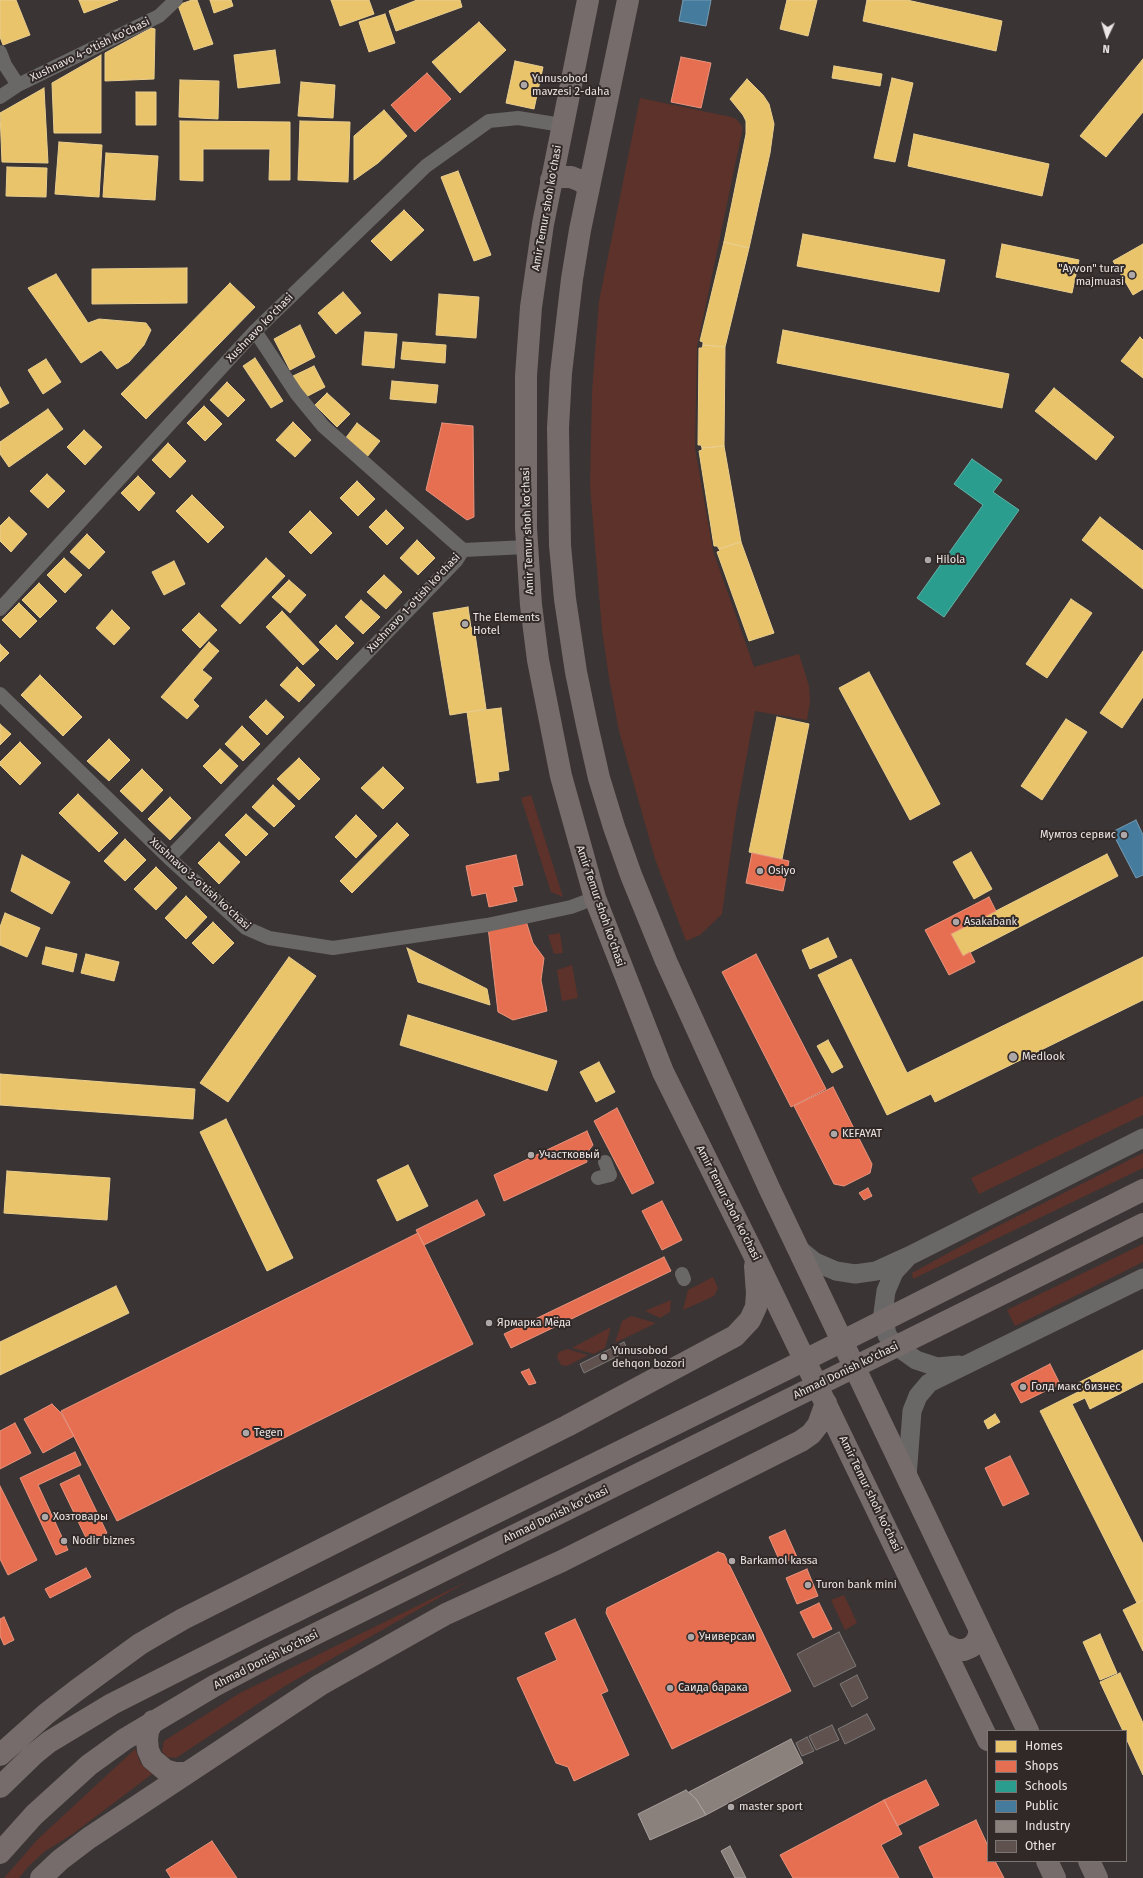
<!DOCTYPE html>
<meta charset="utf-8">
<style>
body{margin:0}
#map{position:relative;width:1143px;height:1878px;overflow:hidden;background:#3a3534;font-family:"Fira Sans",sans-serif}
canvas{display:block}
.legend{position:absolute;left:987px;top:1730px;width:140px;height:132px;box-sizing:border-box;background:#312928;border:1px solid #7b7574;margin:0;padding:5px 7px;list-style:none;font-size:12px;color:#ebe6e5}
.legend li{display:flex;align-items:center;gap:8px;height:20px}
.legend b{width:20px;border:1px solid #7b7574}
.north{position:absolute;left:1087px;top:16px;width:40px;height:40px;-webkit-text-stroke:3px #312928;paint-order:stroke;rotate:184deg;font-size:11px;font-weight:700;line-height:16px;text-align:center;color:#ebe6e5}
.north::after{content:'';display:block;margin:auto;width:14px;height:18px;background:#ebe6e5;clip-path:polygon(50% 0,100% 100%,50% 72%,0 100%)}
</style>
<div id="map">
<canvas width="1143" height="1878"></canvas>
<ul class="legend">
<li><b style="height:11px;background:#e9c46a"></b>Homes</li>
<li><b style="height:11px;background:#e76f51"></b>Shops</li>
<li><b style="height:11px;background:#2a9d8f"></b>Schools</li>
<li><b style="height:11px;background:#457b9d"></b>Public</li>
<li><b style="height:11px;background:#8a817c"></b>Industry</li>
<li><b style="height:11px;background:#5f514e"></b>Other</li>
</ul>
<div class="north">N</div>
</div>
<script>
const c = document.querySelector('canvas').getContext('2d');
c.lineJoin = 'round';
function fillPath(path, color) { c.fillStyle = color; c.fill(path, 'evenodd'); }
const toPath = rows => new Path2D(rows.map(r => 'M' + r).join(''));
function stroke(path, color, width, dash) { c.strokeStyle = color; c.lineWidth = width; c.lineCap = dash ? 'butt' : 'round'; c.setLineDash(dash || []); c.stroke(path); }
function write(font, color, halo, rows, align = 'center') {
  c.font = font + ' "Fira Sans",sans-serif'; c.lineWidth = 4; c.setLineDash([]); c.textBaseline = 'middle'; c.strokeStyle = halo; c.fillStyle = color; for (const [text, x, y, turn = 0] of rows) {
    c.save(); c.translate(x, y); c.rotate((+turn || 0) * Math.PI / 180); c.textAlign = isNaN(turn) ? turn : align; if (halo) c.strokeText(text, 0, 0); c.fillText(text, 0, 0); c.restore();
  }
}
fillPath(toPath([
 [640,98,731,117,736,119,742,126,742,132,697,347,695,448,713,551,754,667,799,654,809,686,810,702,807,720,755,711,736,814,722,914,700,935,686,941,655,859,619,731,609,678,602,630,590,486,592,392,599,301],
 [531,795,563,897,551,892,521,798],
 [560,933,563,953,554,954,548,935],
 [572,965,578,998,562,1001,557,970],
 [1143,1096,1143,1115,979,1194,971,1178],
 [1143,1153,1143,1168,913,1279,912,1273,994,1228],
 [1143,1244,1143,1262,1015,1326,1007,1310],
 [713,1277,718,1288,714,1296,683,1310,688,1290],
 [671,1300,670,1312,660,1318,645,1311],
 [631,1316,656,1323,615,1343,622,1321],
 [611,1327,605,1348,594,1354,572,1348],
 [567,1349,588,1355,567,1366,561,1365,557,1357,559,1352],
 [470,1580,333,1658,285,1686,176,1758,167,1757,162,1751,164,1741,240,1693],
 [844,1595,857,1623,845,1630,831,1600],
 [135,1749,141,1764,152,1774,74,1833,44,1852,28,1867,19,1878,4,1878,38,1839]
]), '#5c322b');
const homes = toPath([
 [0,0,16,0,30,35,3,45,0,37,0,0],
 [79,0,118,0,84,13,79,0],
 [192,0,197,0,213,44,194,50,178,5,192,0],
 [210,0,231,0,233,6,214,13,210,0],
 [331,0,369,0,374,14,340,26,331,0],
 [417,0,460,0,462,7,396,31,389,11,417,0],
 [787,0,817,0,808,36,780,29,787,0],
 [867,0,907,0,1002,21,996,51,863,21,867,0],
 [385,14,395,43,369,52,359,22,385,14],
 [479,22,506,50,460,93,432,62,479,22],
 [151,28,155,29,154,79,105,81,105,53,151,28],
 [275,50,280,83,238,88,234,55,275,50],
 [101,55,101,133,54,133,52,83,101,55],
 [1143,59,1143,112,1106,157,1080,136,1143,59],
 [515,61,543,67,534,109,506,103,515,61],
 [834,66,882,74,880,86,832,78,834,66],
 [892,78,913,83,895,162,874,158,892,78],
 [747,79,763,95,769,104,774,124,770,153,749,248,724,242,746,134,746,121,743,115,730,99,747,79],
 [180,80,219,81,218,119,179,117,180,80],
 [301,82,335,85,333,118,298,116,301,82],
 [44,88,48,163,2,162,0,113,44,88],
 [136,92,156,92,156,125,136,125,136,92],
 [384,110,407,136,378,163,354,180,354,136,384,110],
 [180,121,290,122,290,180,269,180,270,149,203,149,203,181,180,180,180,121],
 [300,121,350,122,348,182,298,180,300,121],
 [914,134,1049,164,1042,196,908,166,914,134],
 [59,142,102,145,99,197,55,194,59,142],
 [106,153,158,156,155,200,103,197,106,153],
 [7,167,47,168,46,197,6,196,7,167],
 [458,171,491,255,474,261,441,177,458,171],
 [404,210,424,230,391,261,371,241,404,210],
 [803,234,945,260,939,292,797,266,803,234],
 [724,242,749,248,725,347,703,345,703,342,700,341,724,242],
 [1002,244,1079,260,1072,293,996,277,1002,244],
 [1143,244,1143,289,1133,295,1113,261,1143,244],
 [187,268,187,303,92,304,92,269,187,268],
 [56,274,88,323,99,319,146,323,151,330,144,345,129,362,117,369,101,350,81,363,28,288,56,274],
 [230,283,255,307,146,419,121,394,230,283],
 [343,292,361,313,336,334,318,313,343,292],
 [439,294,479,297,476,338,436,335,439,294],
 [300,325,315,357,290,370,274,339,300,325],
 [783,330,1009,374,1002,408,777,363,783,330],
 [365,332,397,334,394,368,362,365,365,332],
 [1140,337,1143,340,1143,378,1121,361,1140,337],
 [403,342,446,345,445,363,401,359,403,342],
 [703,345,725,347,724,446,702,448,701,445,698,445,699,348,702,348,703,345],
 [255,358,283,401,271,408,243,366,255,358],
 [46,359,61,382,43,394,28,370,46,359],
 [314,366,325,387,304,398,293,376,314,366],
 [392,381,438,385,436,403,390,399,392,381],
 [227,382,245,400,228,417,210,400,227,382],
 [0,387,9,403,0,408,0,387],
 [1054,388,1114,437,1096,460,1035,411,1054,388],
 [327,393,350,414,337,427,315,405,327,393],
 [204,406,222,424,205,441,187,423,204,406],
 [48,409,63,429,9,467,0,454,0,442,48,409],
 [293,422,311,440,295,457,276,440,293,422],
 [357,423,380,441,367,457,345,439,357,423],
 [84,430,102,447,85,465,67,447,84,430],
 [168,443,186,461,170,478,152,460,168,443],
 [724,446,741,542,719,549,717,546,714,546,699,451,702,450,702,448,724,446],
 [47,474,65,491,48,508,30,491,47,474],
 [138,476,155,493,139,511,121,493,138,476],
 [357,481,375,499,358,516,340,498,357,481],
 [192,495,224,527,208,543,176,511,192,495],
 [386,510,404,528,387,545,369,527,386,510],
 [310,511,332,533,311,554,289,532,310,511],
 [9,517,27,534,11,552,0,541,0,526,9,517],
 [1100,517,1143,551,1143,589,1082,540,1100,517],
 [87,534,105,552,89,569,70,552,87,534],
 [417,540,435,558,418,575,400,558,417,540],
 [741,542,774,633,749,641,717,552,720,551,719,549,741,542],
 [64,558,82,575,65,593,47,575,64,558],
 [266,558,285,576,240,624,221,606,266,558],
 [174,561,185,584,164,595,152,572,174,561],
 [384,575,402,592,386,609,367,592,384,575],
 [289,580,306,595,290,613,272,597,289,580],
 [39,583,57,601,40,618,22,600,39,583],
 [1071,599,1092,613,1047,678,1026,664,1071,599],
 [361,600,380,617,363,634,345,617,361,600],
 [19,603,37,621,20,638,2,620,19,603],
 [468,607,471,628,474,627,486,709,450,715,433,613,468,607],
 [112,610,130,628,114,645,96,628,112,610],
 [282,611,319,650,303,665,266,627,282,611],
 [199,613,217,630,200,648,182,630,199,613],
 [336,625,354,643,337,660,319,642,336,625],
 [209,642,219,651,202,670,212,678,193,700,199,706,187,719,161,697,209,642],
 [0,644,9,653,0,662,0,644],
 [1143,651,1143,697,1122,728,1100,713,1143,651],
 [297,667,315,685,299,702,280,685,297,667],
 [869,672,940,804,910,820,839,688,869,672],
 [40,675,82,717,63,736,21,695,40,675],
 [266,700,284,717,267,735,249,717,266,700],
 [501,708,509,770,498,772,499,780,477,783,467,712,501,708],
 [777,717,809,724,782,859,749,852,777,717],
 [1066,719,1087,732,1042,800,1021,786,1066,719],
 [0,724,11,734,0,745,0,724],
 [242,726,260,744,243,761,225,744,242,726],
 [109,739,130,760,109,781,87,761,109,739],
 [20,742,41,763,20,785,0,765,0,762,20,742],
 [220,749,238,766,221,784,203,766,220,749],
 [299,758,320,779,299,800,277,779,299,758],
 [383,767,404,788,383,809,361,788,383,767],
 [142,769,163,790,142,812,120,791,142,769],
 [273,785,295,806,274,827,252,807,273,785],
 [78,794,118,833,99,852,59,813,78,794],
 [170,797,191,818,170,840,148,819,170,797],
 [246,814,268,834,246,856,225,835,246,814],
 [356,815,377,836,356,858,335,837,356,815],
 [397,823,409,835,352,893,340,881,397,823],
 [125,839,146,860,125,881,104,861,125,839],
 [219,842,240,862,219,884,198,863,219,842],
 [971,852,992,889,974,899,953,862,971,852],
 [1107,854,1118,876,963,956,951,934,1107,854],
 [22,855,70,882,52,914,11,891,22,855],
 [156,867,177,888,156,910,134,889,156,867],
 [186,896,207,917,186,939,165,918,186,896],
 [5,913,40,928,27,957,0,945,0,927,5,913],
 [213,922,234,943,213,964,192,943,213,922],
 [828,938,837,957,810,969,802,950,828,938],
 [46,947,77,954,73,972,42,964,46,947],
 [407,948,487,989,490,1005,418,982,407,948],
 [86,954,119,962,114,981,81,973,86,954],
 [289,957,316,976,228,1102,200,1083,289,957],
 [1143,957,1143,1000,935,1102,931,1094,887,1115,818,975,851,959,907,1073,1143,957],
 [408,1015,557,1061,547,1091,400,1045,408,1015],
 [828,1040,843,1067,832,1073,817,1046,828,1040],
 [599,1062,615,1092,596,1102,580,1072,599,1062],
 [0,1074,195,1089,193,1119,0,1105,0,1074],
 [226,1119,293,1258,267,1271,200,1132,226,1119],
 [408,1165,428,1206,397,1221,377,1180,408,1165],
 [7,1171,110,1178,107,1220,4,1213,7,1171],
 [116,1286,129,1313,0,1375,0,1342,116,1286],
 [1143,1350,1143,1382,1090,1409,1085,1398,1072,1404,1143,1544,1143,1600,1137,1603,1040,1411,1082,1390,1078,1383,1143,1350],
 [995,1414,1000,1422,988,1429,984,1421,995,1414],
 [1143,1600,1143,1651,1123,1610,1143,1600],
 [1100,1634,1117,1673,1100,1680,1083,1642,1100,1634],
 [1120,1673,1143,1723,1143,1775,1126,1738,1126,1731,1123,1731,1100,1682,1120,1673]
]);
fillPath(homes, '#e9c46a');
stroke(homes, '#eace8f', 1);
const shops = toPath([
 [681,57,711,63,701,108,671,102,681,57],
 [427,73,451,99,415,132,391,105,427,73],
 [442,423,473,426,474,517,467,520,426,490,442,423],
 [752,853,789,861,783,891,746,883,752,853],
 [516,855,523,885,513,887,517,901,489,907,486,893,472,896,466,866,516,855],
 [989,897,996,911,951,934,963,956,970,952,975,962,949,975,925,930,989,897],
 [526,921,533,943,544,958,541,980,547,1011,513,1020,498,1012,488,927,526,921],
 [756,954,826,1089,791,1107,722,972,756,954],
 [833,1087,872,1164,870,1173,844,1186,834,1184,794,1106,833,1087],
 [617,1108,654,1183,632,1194,594,1121,617,1108],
 [587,1131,593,1145,586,1154,587,1162,504,1201,494,1175,587,1131],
 [868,1188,872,1196,864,1200,859,1193,868,1188],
 [477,1200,485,1215,424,1245,416,1230,477,1200],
 [662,1201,682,1240,662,1250,642,1211,662,1201],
 [418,1233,473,1344,117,1521,61,1411,418,1233],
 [664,1257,671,1271,511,1348,504,1334,664,1257],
 [1050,1364,1060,1384,1021,1403,1011,1384,1050,1364],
 [529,1369,536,1383,529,1385,521,1372,529,1369],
 [52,1404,61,1413,74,1436,43,1453,24,1419,52,1404],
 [15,1423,31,1453,0,1469,0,1431,15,1423],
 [75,1452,81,1465,38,1485,68,1550,56,1555,20,1478,75,1452],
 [1010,1456,1029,1494,1003,1506,985,1468,1010,1456],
 [79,1475,107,1533,88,1542,60,1484,79,1475],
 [0,1486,37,1560,8,1575,0,1559,0,1486],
 [785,1530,797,1557,781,1564,769,1537,785,1530],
 [718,1552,724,1554,791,1691,672,1749,606,1613,607,1608,718,1552],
 [86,1568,91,1577,50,1598,45,1589,86,1568],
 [807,1569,818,1596,797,1604,786,1578,807,1569],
 [819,1603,832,1629,813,1638,800,1612,819,1603],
 [4,1617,14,1640,4,1645,0,1636,0,1619,4,1617],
 [575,1619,608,1691,601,1694,629,1755,574,1781,568,1767,556,1763,517,1678,557,1660,545,1633,575,1619],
 [926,1780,939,1805,897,1826,884,1800,926,1780],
 [884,1800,902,1834,881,1845,899,1878,793,1878,780,1855,884,1800],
 [976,1820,988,1846,988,1861,995,1861,1004,1878,934,1878,919,1847,976,1820],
 [212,1841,237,1878,171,1878,166,1870,212,1841]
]);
fillPath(shops, '#e76f51');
stroke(shops, '#e8937d', 1);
const schools = toPath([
 [972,459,1002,480,993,492,1019,510,944,617,917,598,983,505,954,484,972,459]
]);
fillPath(schools, '#2a9d8f');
stroke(schools, '#64b3a9', 1);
const public = toPath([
 [683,0,711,0,706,26,679,21,683,0],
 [1136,820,1143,835,1143,875,1136,878,1112,832,1136,820]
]);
fillPath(public, '#457b9d');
stroke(public, '#779bb3', 1);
const industry = toPath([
 [791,1739,803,1763,706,1815,696,1799,689,1792,791,1739],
 [686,1790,696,1799,706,1815,650,1840,638,1814,686,1790],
 [730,1846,746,1878,735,1878,721,1851,730,1846]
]);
fillPath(industry, '#8a817c');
stroke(industry, '#a79f9c', 1);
const building = toPath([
 [624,1342,628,1351,584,1373,580,1364,624,1342],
 [839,1632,856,1666,814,1687,797,1654,839,1632],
 [857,1675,868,1698,852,1707,840,1684,857,1675],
 [867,1714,875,1729,845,1744,838,1729,867,1714],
 [832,1725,839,1740,816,1750,809,1736,832,1725],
 [807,1737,814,1751,802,1756,796,1743,807,1737]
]);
fillPath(building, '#5f514e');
stroke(building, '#7e7a79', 1);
stroke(toPath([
 [0,52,5,65,18,85],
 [0,97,18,85,159,16,176,0],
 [463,550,527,547],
 [0,609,255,331,426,166,489,121,518,118,562,125],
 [0,694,169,858,246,928,269,938,333,948,487,925,571,907,595,898],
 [169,858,456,561,463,550,323,426,296,393,255,331],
 [598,1178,610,1175,605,1162],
 [682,1274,684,1279]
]), '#6a6767', 14);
stroke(toPath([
 [799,1249,815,1262,836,1271,855,1274,876,1271,909,1256,1143,1138],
 [907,1258,894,1272,886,1291,883,1313,887,1335,895,1345,916,1360,937,1367,959,1365],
 [907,1477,912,1411,918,1396,929,1383,1143,1278]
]), '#6a6767', 19);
stroke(toPath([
 [588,0,543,224,531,307,526,376,526,528,531,605,538,660,561,776,595,898,663,1072,752,1251,988,1740],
 [628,0,580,230,572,279,561,373,558,428,560,545,565,599,576,672,587,725,599,778,614,827,631,875,666,961,770,1190,1028,1731],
 [551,180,561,177,571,177,581,181,589,188],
 [941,1643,956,1650,964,1650,971,1647,976,1642,979,1635,979,1628],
 [153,1721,148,1731,147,1740,148,1750,152,1759,165,1770,175,1773,187,1773],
 [0,1755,46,1714,77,1690,140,1644,183,1619,567,1426,735,1336,750,1320,756,1307,757,1293,755,1266],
 [0,1787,33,1755,49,1742,112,1704,258,1630,789,1368,1143,1190],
 [0,1853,34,1815,89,1765,125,1739,214,1686,271,1656,1143,1224],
 [1047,1861,1055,1878],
 [1089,1861,1097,1878],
 [41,1878,60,1860,89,1838,320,1685,446,1614,562,1561,801,1441,811,1434,818,1425,826,1403]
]), '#766c6b', 22);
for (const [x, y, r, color] of [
 [524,85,4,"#ada8a7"],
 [1132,275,4,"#ada8a7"],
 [928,560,4,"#ada8a7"],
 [465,624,4,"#ada8a7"],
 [1124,835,4,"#ada8a7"],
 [760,871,4,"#ada8a7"],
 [956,922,4,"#ada8a7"],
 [1013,1057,5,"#ada8a7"],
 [834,1134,4,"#ada8a7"],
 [531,1155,4,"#ada8a7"],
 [489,1323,4,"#ada8a7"],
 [604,1357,4,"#ada8a7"],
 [1023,1387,4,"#ada8a7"],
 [246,1433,4,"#ada8a7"],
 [45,1517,4,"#ada8a7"],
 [64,1541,4,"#ada8a7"],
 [732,1561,4,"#ada8a7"],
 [808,1585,4,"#ada8a7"],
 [691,1637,4,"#ada8a7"],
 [670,1688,4,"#ada8a7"],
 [731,1807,4,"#ada8a7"]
]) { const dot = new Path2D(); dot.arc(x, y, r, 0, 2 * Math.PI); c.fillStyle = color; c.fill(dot); stroke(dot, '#312928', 1.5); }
write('11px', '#ebe6e5', '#312928', [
 ["Xushnavo 4-o'tish ko'chasi",90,50,-26],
 ["Amir Temur shoh ko'chasi",547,208,-80],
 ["Xushnavo ko'chasi",260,328,-46],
 ["Amir Temur shoh ko'chasi",528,531,-92],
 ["Xushnavo 1-o'tish ko'chasi",414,603,-47],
 ["Xushnavo 3-o'tish ko'chasi",200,884,42],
 ["Amir Temur shoh ko'chasi",600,906,71],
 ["Amir Temur shoh ko'chasi",728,1203,63],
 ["Ahmad Donish ko'chasi",846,1371,-26],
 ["Amir Temur shoh ko'chasi",870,1494,64],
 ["Ahmad Donish ko'chasi",556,1515,-26],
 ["Ahmad Donish ko'chasi",266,1660,-27]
]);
write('11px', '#ebe6e5', '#312928', [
 ["Yunusobod",532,79],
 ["mavzesi 2-daha",532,92],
 ["\"Ayvon\" turar",1124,269,"right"],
 ["majmuasi",1124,282,"right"],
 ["Hilola",936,560],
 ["The Elements",473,618],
 ["Hotel",473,631],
 ["Мумтоз сервис",1116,835,"right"],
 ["Osiyo",768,871],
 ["Asakabank",964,922],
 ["Medlook",1022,1057],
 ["KEFAYAT",842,1134],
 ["Участковый",539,1155],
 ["Ярмарка Мёда",497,1323],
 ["Yunusobod",612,1351],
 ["dehqon bozori",612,1364],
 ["Голд макс бизнес",1031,1387],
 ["Tegen",254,1433],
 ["Хозтовары",53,1517],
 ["Nodir biznes",72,1541],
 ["Barkamol kassa",740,1561],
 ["Turon bank mini",816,1585],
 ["Универсам",699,1637],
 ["Саида барака",678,1688],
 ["master sport",739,1807]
], 'left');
</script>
